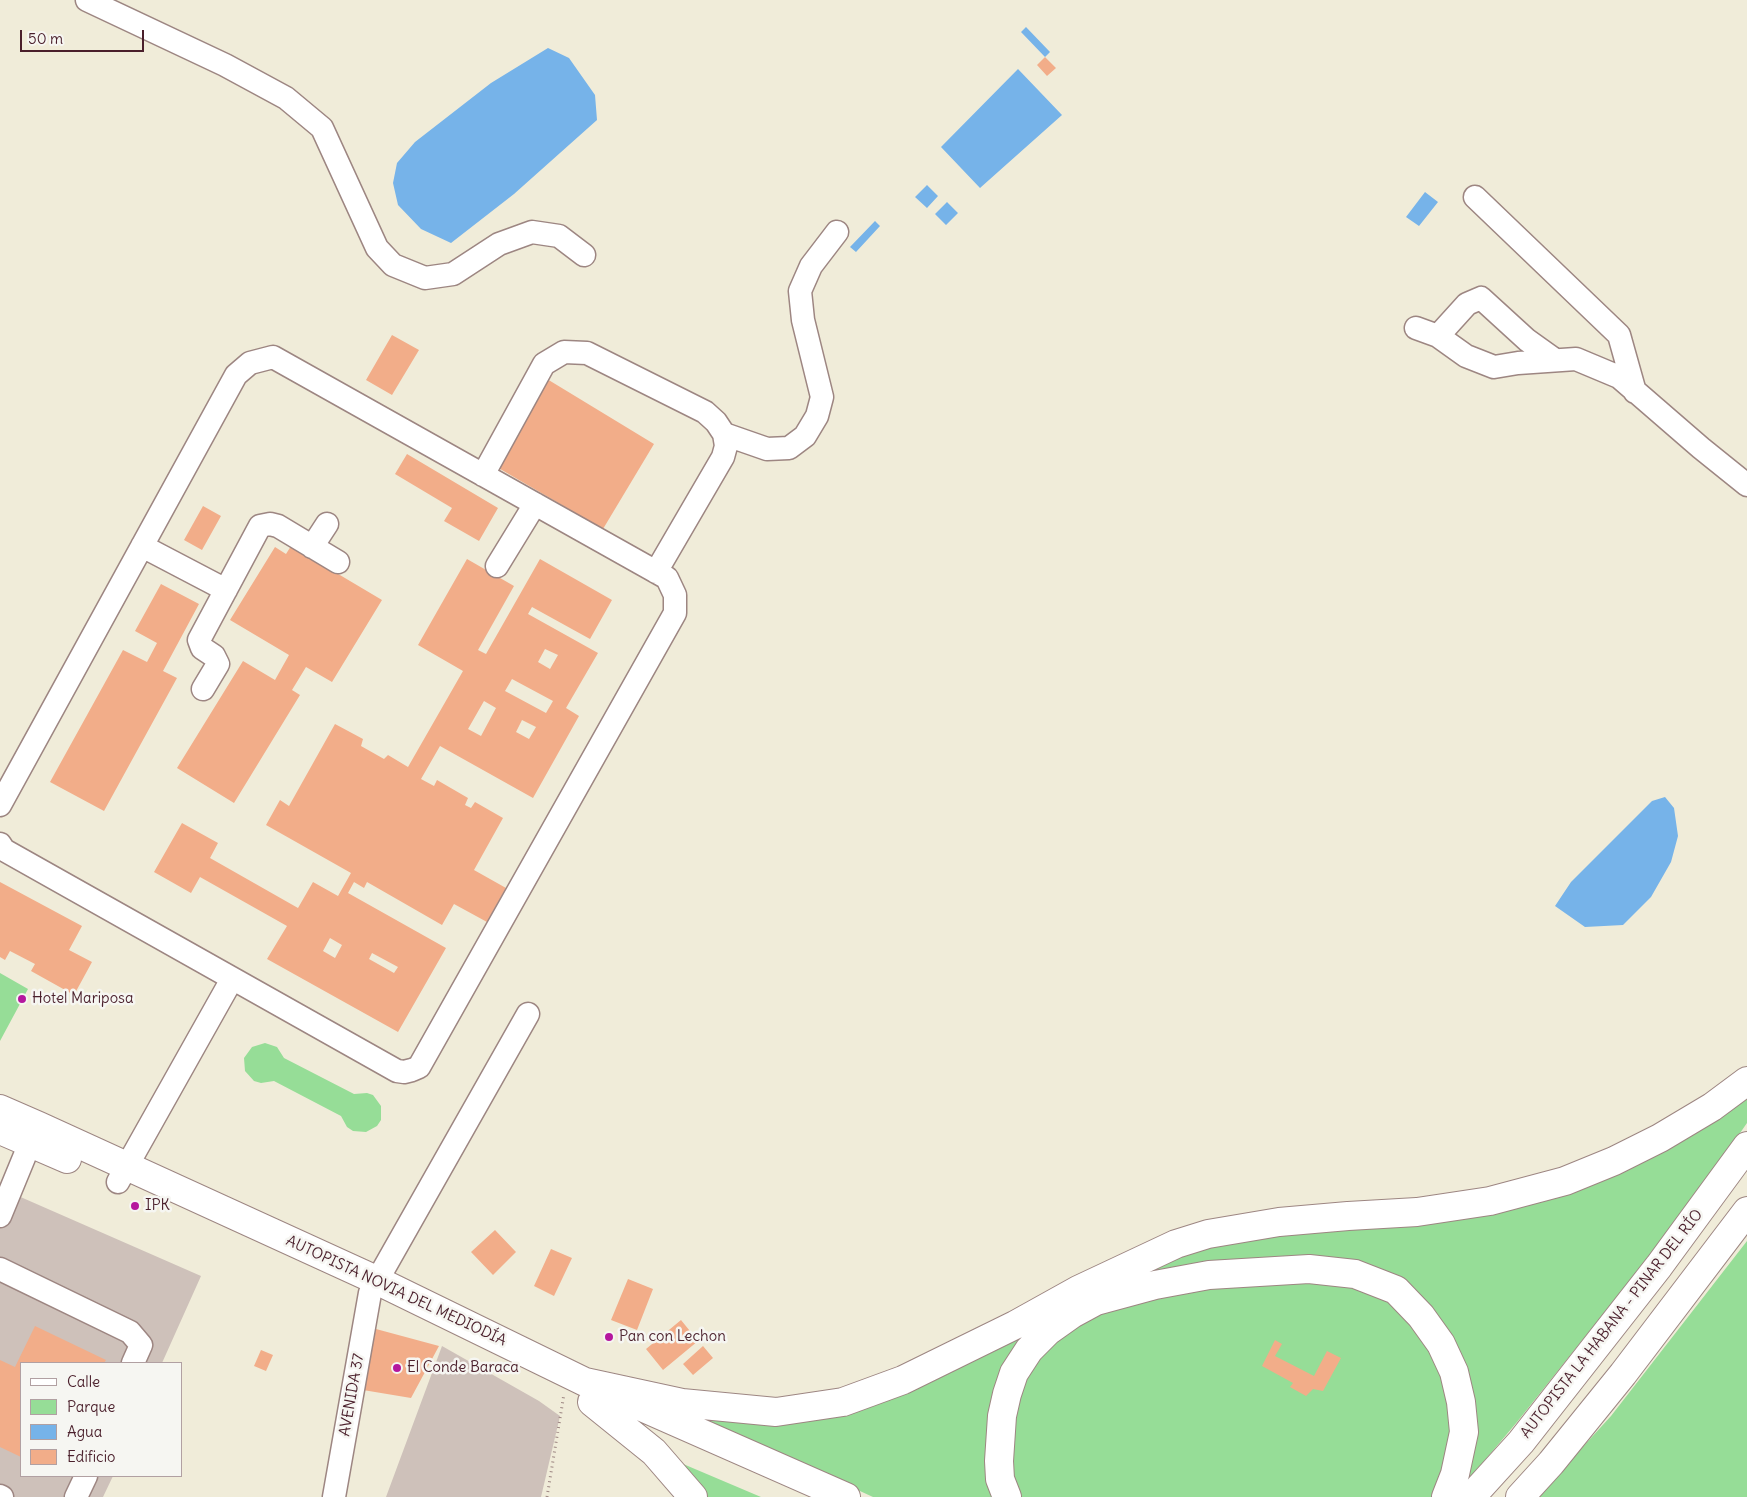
<!DOCTYPE html>
<meta charset="utf-8">
<style>
body{margin:0}
#map{position:relative;width:1747px;height:1497px;overflow:hidden;background:#f0ecd9;font-family:Delius,sans-serif}
canvas{display:block}
.legend{position:absolute;left:20px;top:1362px;width:162px;height:115px;box-sizing:border-box;background:#f6f6f2;border:1px solid #b1a0a2;margin:0;padding:6px 9px;list-style:none;font-size:15px;color:#4a1f2b}
.legend li{display:flex;align-items:center;gap:10px;height:25px}
.legend b{width:25px;border:1px solid #b1a0a2}
.scale{position:absolute;left:20px;top:30px;width:124px;height:22px;box-sizing:border-box;border:2px solid #4a1f2b;border-top:0;padding-left:6px;font-size:15px;line-height:18px;white-space:nowrap;color:#4a1f2b;-webkit-text-stroke:4px #f6f6f2;paint-order:stroke}
</style>
<div id="map">
<canvas width="1747" height="1497"></canvas>
<ul class="legend">
<li><b style="height:6px;background:#fff"></b>Calle</li>
<li><b style="height:14px;background:#96dd97"></b>Parque</li>
<li><b style="height:14px;background:#76b3e9"></b>Agua</li>
<li><b style="height:14px;background:#f2ad89"></b>Edificio</li>
</ul>
<div class="scale">50 m</div>
</div>
<script>
const c = document.querySelector('canvas').getContext('2d');
c.lineJoin = 'round';
function fillPath(path, color) { c.fillStyle = color; c.fill(path, 'evenodd'); }
const toPath = rows => new Path2D(rows.map(r => 'M' + r).join(''));
function stroke(path, color, width, dash) { c.strokeStyle = color; c.lineWidth = width; c.lineCap = dash ? 'butt' : 'round'; c.setLineDash(dash || []); c.stroke(path); }
function write(font, color, halo, rows, align = 'center') {
  c.font = font + ' Delius,sans-serif'; c.lineWidth = 5; c.setLineDash([]); c.textBaseline = 'middle'; c.strokeStyle = halo; c.fillStyle = color; for (const [text, x, y, turn = 0] of rows) {
    c.save(); c.translate(x, y); c.rotate((+turn || 0) * Math.PI / 180); c.textAlign = isNaN(turn) ? turn : align; if (halo) c.strokeText(text, 0, 0); c.fillText(text, 0, 0); c.restore();
  }
}
fillPath(toPath([
 [0,1188,201,1276,162,1363,21,1363,21,1476,113,1476,103,1497,0,1497],
 [442,1346,539,1401,560,1416,541,1497,386,1497]
]), '#cec1ba');
fillPath(toPath([
 [0,973,28,989,0,1041],
 [265,1043,277,1047,284,1058,354,1094,367,1093,373,1095,381,1106,381,1120,377,1126,366,1132,353,1131,347,1127,341,1116,274,1081,261,1083,254,1081,245,1071,244,1058,252,1047],
 [1747,1092,1747,1123,1690,1205,1517,1422,1465,1484,1471,1440,1401,1282,1183,1269,1022,1352,1000,1497,873,1497,700,1418,820,1415,1191,1250,1270,1232,1534,1196],
 [1747,1241,1747,1497,1537,1497,1611,1416],
 [1308,1279,1363,1288,1394,1304,1420,1327,1443,1369,1455,1418,1446,1467,1431,1497,1018,1497,1008,1459,1015,1404,1027,1369,1072,1325,1114,1305,1225,1284],
 [669,1458,761,1497,707,1497]
]), '#96dd97');
fillPath(toPath([
 [1026,27,1050,52,1045,57,1021,32],
 [548,48,569,58,595,95,597,120,514,194,451,243,421,229,398,205,393,183,397,163,415,142,491,83],
 [1018,69,1062,115,980,188,941,147],
 [927,185,938,196,927,208,915,197],
 [1425,192,1438,202,1419,226,1406,217],
 [947,202,958,213,946,225,935,214],
 [875,221,880,226,856,252,850,247],
 [1665,797,1674,808,1678,836,1671,862,1651,897,1623,925,1585,927,1555,906,1571,882,1652,801]
]), '#76b3e9');
fillPath(toPath([
 [1045,57,1056,68,1047,76,1037,65],
 [392,335,419,350,392,395,366,380],
 [547,379,654,444,603,529,495,466],
 [407,454,498,508,479,541,444,521,452,508,395,474],
 [203,506,221,516,202,550,184,540],
 [291,546,382,600,332,682,306,667,292,690,300,695,234,803,177,768,243,661,275,680,289,655,230,620,275,547,286,554],
 [467,559,514,586,478,650,486,654,540,559,612,600,590,639,532,607,528,614,598,653,566,708,579,716,533,798,440,746,421,779,434,786,437,780,468,798,465,805,471,808,475,802,503,818,474,870,506,888,487,922,454,904,442,925,367,882,364,888,354,882,348,893,446,948,398,1032,267,959,287,926,200,877,191,893,154,872,182,823,218,843,210,858,298,908,313,882,338,896,351,873,266,825,280,800,289,806,335,724,363,739,361,746,384,759,388,755,408,767,463,671,418,645],
 [545,649,558,655,550,669,538,662],
 [512,679,553,701,546,713,505,691],
 [484,701,496,708,481,736,468,729],
 [522,720,536,727,529,739,516,732],
 [330,938,342,945,335,958,323,951],
 [372,953,398,967,394,973,369,959],
 [161,584,199,604,163,671,177,678,104,811,50,782,123,650,147,662,157,643,135,631],
 [0,882,82,926,69,950,92,962,74,995,31,971,35,964,10,951,5,960,0,957],
 [495,1230,516,1252,493,1275,471,1252],
 [551,1249,572,1258,554,1296,534,1286],
 [628,1279,653,1289,637,1330,611,1320],
 [681,1320,698,1341,663,1370,646,1349],
 [35,1326,106,1360,104,1363,21,1363,21,1457,0,1447,0,1360,15,1367],
 [376,1329,439,1346,411,1398,363,1390],
 [1275,1340,1282,1344,1275,1356,1314,1376,1327,1351,1341,1358,1323,1391,1313,1389,1306,1396,1290,1387,1293,1383,1262,1366],
 [703,1346,713,1358,693,1375,683,1364],
 [261,1350,273,1355,266,1371,254,1366]
]), '#f2ad89');
const minor = toPath([
 [87,0,225,65,286,98,322,128,377,248,393,265,425,278,453,274,499,244,532,232,559,236,584,255],
 [1475,197,1619,335,1635,392],
 [1416,328,1438,336,1466,356,1494,367,1518,363,1576,359,1619,377,1701,448,1747,485],
 [1438,336,1467,304,1481,298,1527,340,1555,360],
 [724,434,767,449,789,448,805,436,817,416,822,397,803,320,800,291,811,266,837,232],
 [483,475,544,364,564,352,587,353,705,412,716,422,724,434,726,446,723,457,656,572],
 [142,546,226,590],
 [312,547,327,524],
 [497,566,535,504],
 [203,689,218,664,214,656,202,648,199,640,260,526,270,524,278,526,338,562],
 [0,805,236,375,250,363,273,357,667,578,675,595,675,613,419,1067,412,1070,404,1072,397,1071,4,850,0,844],
 [118,1182,232,979],
 [0,1216,30,1143],
 [0,1269,130,1332,141,1345,133,1363],
 [0,1496,2,1497],
 [76,1497,86,1476],
 [334,1497,370,1293,528,1014]
]);
const highway = toPath([
 [0,1109,39,1126,376,1280,585,1382,846,1497],
 [0,1130,67,1159],
 [585,1382,682,1403,776,1412,843,1402,903,1380,1015,1325,1078,1290,1176,1244,1208,1234,1279,1222,1348,1216,1417,1212,1490,1201,1565,1181,1614,1161,1660,1138,1712,1107,1747,1081],
 [592,1402,654,1452,693,1497],
 [1007,1497,1000,1479,999,1461,1002,1416,1007,1394,1014,1373,1029,1350,1048,1331,1072,1314,1096,1301,1155,1285,1209,1275,1309,1269,1355,1274,1396,1290,1421,1316,1441,1344,1454,1372,1461,1402,1464,1432,1455,1474,1446,1497],
 [1471,1497,1521,1442,1659,1266,1747,1146],
 [1520,1497,1551,1463,1623,1374,1747,1211]
]);
stroke(minor, '#9d8682', 25);
stroke(highway, '#9d8682', 30);
stroke(toPath([
 [547,1497,564,1394]
]), '#9d8682', 3, [1, 4]);
stroke(minor, '#fff', 22);
stroke(highway, '#fff', 28);
for (const [x, y, r, color] of [
 [22,999,5,"#b5179e"],
 [135,1206,5,"#b5179e"],
 [609,1337,5,"#b5179e"],
 [397,1368,5,"#b5179e"]
]) { const dot = new Path2D(); dot.arc(x, y, r, 0, 2 * Math.PI); c.fillStyle = color; c.fill(dot); stroke(dot, '#f6f6f2', 2); }
write('15px', '#4a1f2b', '#f6f6f2', [
 ["Hotel Mariposa",32,999],
 ["IPK",145,1206],
 ["Pan con Lechon",619,1337],
 ["El Conde Baraca",407,1368]
], 'left');
write('15px', '#4a1f2b', '#f6f6f2', [
 ["AUTOPISTA NOVIA DEL MEDIODÍA",396,1291,25],
 ["AUTOPISTA LA HABANA - PINAR DEL RÍO",1612,1324,-52],
 ["AVENIDA 37",352,1395,-80]
]);
</script>
